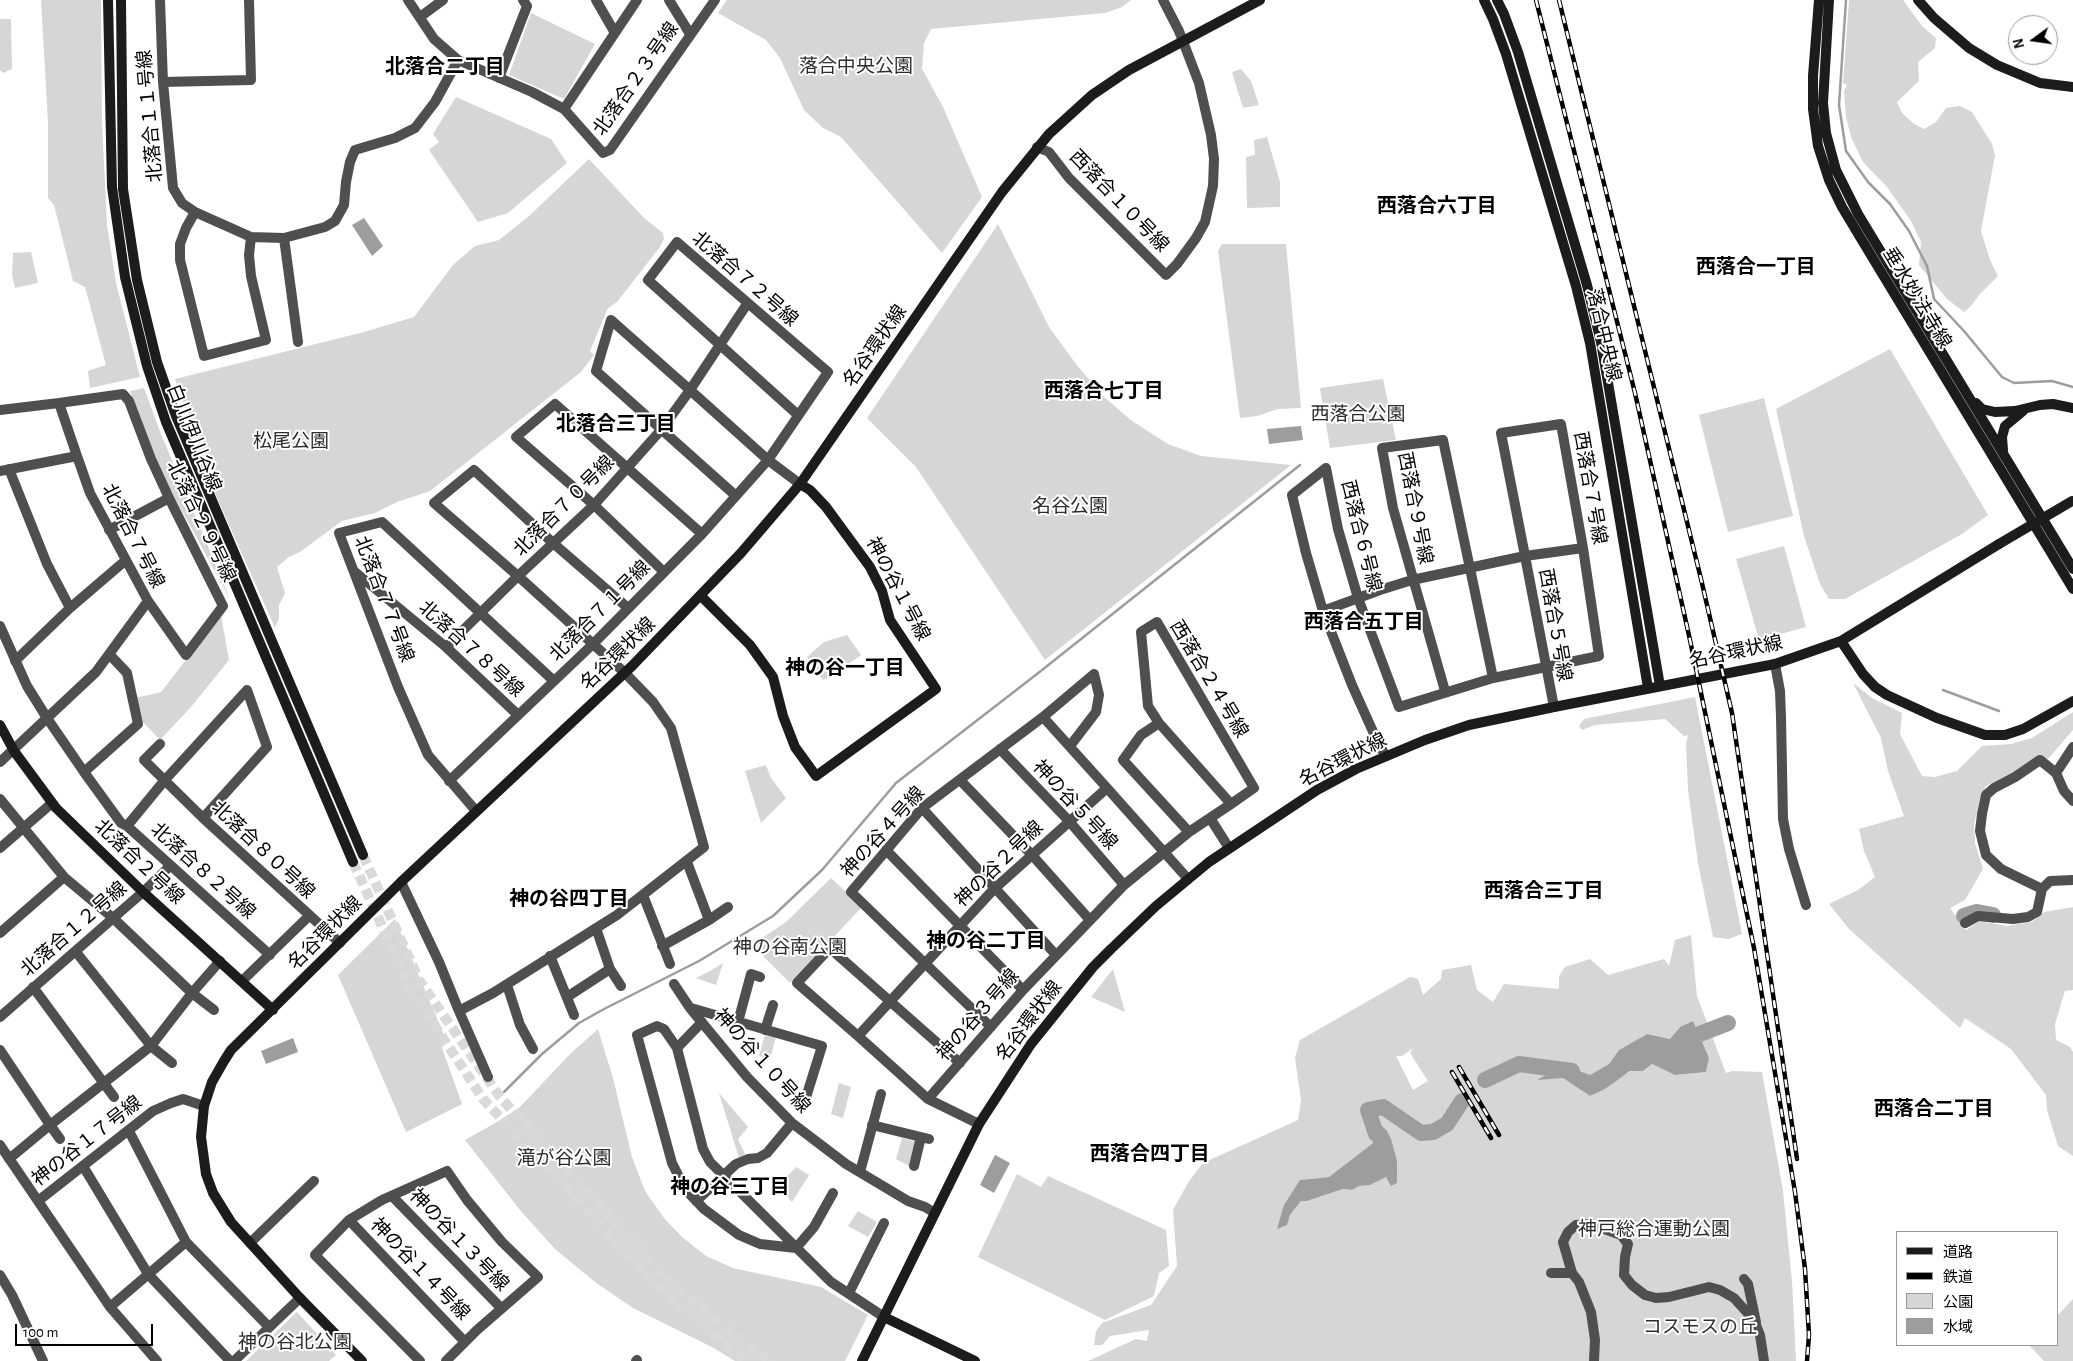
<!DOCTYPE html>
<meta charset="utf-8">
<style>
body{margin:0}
#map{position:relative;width:2073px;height:1361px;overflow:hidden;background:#fff;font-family:"Alegreya Sans","Noto Sans JP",sans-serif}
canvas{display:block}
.legend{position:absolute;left:1896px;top:1231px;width:162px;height:115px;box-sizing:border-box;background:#fff;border:1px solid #999;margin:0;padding:6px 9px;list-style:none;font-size:15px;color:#000}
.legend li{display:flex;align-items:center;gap:10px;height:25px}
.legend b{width:25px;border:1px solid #999}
.north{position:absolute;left:2008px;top:15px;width:50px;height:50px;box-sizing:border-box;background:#fff;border:1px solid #999;border-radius:50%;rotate:256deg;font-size:14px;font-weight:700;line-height:20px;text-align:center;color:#000}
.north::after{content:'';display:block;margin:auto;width:18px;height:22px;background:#000;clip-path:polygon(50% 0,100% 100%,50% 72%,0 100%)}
.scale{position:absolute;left:15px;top:1324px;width:138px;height:22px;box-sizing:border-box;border:2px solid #000;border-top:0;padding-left:6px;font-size:15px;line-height:18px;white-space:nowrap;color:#000;-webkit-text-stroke:4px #fff;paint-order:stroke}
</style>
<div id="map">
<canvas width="2073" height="1361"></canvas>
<ul class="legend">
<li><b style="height:6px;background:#1c1c1c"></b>道路</li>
<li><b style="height:6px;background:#000"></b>鉄道</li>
<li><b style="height:14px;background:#d6d6d6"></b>公園</li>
<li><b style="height:14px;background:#9d9d9d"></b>水域</li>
</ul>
<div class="north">N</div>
<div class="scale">100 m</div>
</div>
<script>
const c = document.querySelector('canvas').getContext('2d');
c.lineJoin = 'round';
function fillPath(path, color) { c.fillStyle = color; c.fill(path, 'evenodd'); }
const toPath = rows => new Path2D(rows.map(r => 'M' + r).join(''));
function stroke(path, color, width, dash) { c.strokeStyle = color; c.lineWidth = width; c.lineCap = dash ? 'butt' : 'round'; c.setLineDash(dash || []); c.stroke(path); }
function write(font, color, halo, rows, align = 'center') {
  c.font = font + ' "Alegreya Sans","Noto Sans JP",sans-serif'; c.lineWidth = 4; c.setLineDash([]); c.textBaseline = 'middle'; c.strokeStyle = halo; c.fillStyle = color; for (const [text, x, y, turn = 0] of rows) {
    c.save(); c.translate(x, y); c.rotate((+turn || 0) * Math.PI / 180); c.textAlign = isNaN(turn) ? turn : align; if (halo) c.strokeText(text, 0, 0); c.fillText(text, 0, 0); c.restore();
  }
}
fillPath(toPath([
 [41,0,101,0,102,123,107,225,116,283,140,377,90,388,88,371,106,365,85,287,73,281,54,205,48,198,48,123],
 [727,0,1131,0,1122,7,1105,13,931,29,924,43,922,69,943,107,982,197,942,253,841,137,823,128,804,110,780,58,766,40,718,13],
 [1849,0,1903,0,1922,26,1936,38,1935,48,1918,62,1919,81,1897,102,1902,113,1914,124,1924,129,1936,122,1946,108,1960,106,1972,112,1992,144,1995,155,1981,231,1990,260,1998,276,1979,295,1971,306,1964,312,1947,299,1919,265,1921,242,1911,221,1887,187,1863,162,1851,137,1846,117,1844,91,1847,85,1843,83],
 [531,13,595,44,564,99,509,75],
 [0,19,11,19,12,69,3,73,0,70],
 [1241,69,1251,81,1259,105,1243,108,1232,72],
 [456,97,551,139,567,163,508,213,478,222,429,150,439,142,433,134],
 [1267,137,1280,182,1280,207,1247,208,1246,157,1255,155,1254,140],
 [589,159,644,218,663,233,664,239,660,247,617,302,608,308,590,351,594,355,581,372,430,491,397,502,375,513,342,521,300,552,289,557,277,567,285,593,279,605,279,618,275,628,213,489,175,379,364,332,414,317,453,265,475,246,499,240,528,217],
 [998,224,1049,327,1076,364,1103,396,1132,421,1168,444,1201,456,1291,465,1045,660,916,467,867,418],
 [1222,244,1286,244,1301,408,1278,409,1257,416,1240,418,1218,251],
 [31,252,38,283,15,288,12,275,13,253],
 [1890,349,1988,515,1962,534,1845,599,1829,599,1820,584,1804,536,1776,409],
 [1383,379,1396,440,1330,448,1320,388],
 [144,388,161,434,230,599,164,478,148,440,130,391],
 [1764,398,1793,516,1728,532,1699,415],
 [1784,546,1806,627,1759,640,1736,559],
 [221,615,229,660,191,707,160,740,141,720,135,698,161,692],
 [847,635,861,655,832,676,823,680,807,657,824,642],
 [1853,683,1872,698,1902,713,1900,734,1922,776,1935,777,1957,771,1982,746,2011,744,2032,738,2073,712,2073,730,2048,759,2038,756,2010,774,1986,786,1980,798,1974,825,1975,843,1983,869,1965,900,1950,908,1966,930,1980,921,2007,926,2032,922,2044,912,2073,907,2073,990,2065,991,2055,1024,2056,1040,2070,1047,2073,1052,2073,1156,2058,1146,2047,1110,2046,1095,2011,1049,1965,1018,1960,1028,1849,929,1829,904,1858,890,1875,877,1864,851,1859,829,1904,816,1888,771,1881,738],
 [1695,697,1742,934,1728,939,1713,937,1698,863,1688,790,1686,744,1688,735,1684,736,1665,719,1595,725,1582,730,1579,726,1584,719],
 [766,765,771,778,786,798,761,823,745,771],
 [831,878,862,907,790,983,752,945,786,922],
 [395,919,444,1035,442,1048,462,1104,406,1132,338,975],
 [1691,935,1697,996,1726,1073,1732,1071,1762,1072,1783,1191,1792,1281,1796,1361,1088,1361,1136,1339,1147,1341,1149,1330,1110,1336,1102,1345,1094,1345,1096,1331,1102,1323,1151,1305,1177,1266,1173,1210,1189,1181,1203,1163,1298,1120,1301,1100,1295,1058,1300,1040,1410,977,1418,979,1423,995,1441,979,1442,970,1471,965,1477,990,1493,1002,1504,984,1559,989,1559,976,1565,967,1590,959,1608,975,1664,959,1669,966,1675,940],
 [1680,1027,1709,1058,1706,1072,1676,1075,1652,1064,1643,1071,1631,1071,1590,1096,1563,1078,1577,1070,1590,1075,1609,1064,1619,1050,1647,1034,1670,1039],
 [1413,1048,1410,1053,1428,1081,1413,1090,1396,1056,1402,1056],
 [1367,1119,1377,1121,1380,1125,1386,1177,1370,1185,1359,1186,1352,1190,1343,1189,1307,1201,1301,1201,1290,1215,1300,1180,1329,1177,1373,1143,1373,1130],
 [723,963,716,985,696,978,710,971],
 [1113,969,1125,1012,1091,997],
 [598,1029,613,1078,632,1157,645,1191,664,1218,682,1237,706,1256,733,1268,821,1287,868,1315,845,1361,735,1361,712,1347,633,1308,595,1282,555,1249,520,1210,465,1140,497,1122,520,1107,570,1054],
 [765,1034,776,1037,770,1059,759,1056],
 [839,1083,851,1087,843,1118,831,1114],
 [719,1093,748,1127,738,1139,745,1154,739,1158],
 [902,1138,917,1142,911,1167,896,1159],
 [796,1167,809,1175,792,1202,777,1187],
 [1017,1174,1041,1187,1048,1176,1166,1230,1169,1266,1159,1273,1154,1296,1105,1320,978,1257],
 [858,1211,877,1222,868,1237,848,1226],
 [2073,1299,2073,1361,2044,1361,2029,1345,2057,1345,2057,1316],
 [297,1312,336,1355,329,1361,246,1361]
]), '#d6d6d6');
fillPath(toPath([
 [364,218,383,246,372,256,352,225],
 [1301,426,1303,440,1269,444,1267,429],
 [1693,1021,1709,1058,1706,1072,1675,1075,1652,1064,1643,1071,1630,1071,1605,1089,1590,1096,1563,1078,1537,1080,1560,1067,1577,1070,1590,1075,1609,1064,1619,1050,1647,1034,1670,1039,1680,1027],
 [293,1038,298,1052,266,1064,261,1051],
 [1366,1110,1372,1115,1373,1121,1377,1121,1387,1131,1391,1139,1397,1161,1397,1183,1391,1186,1386,1177,1370,1185,1359,1186,1352,1190,1343,1189,1307,1201,1301,1201,1290,1215,1287,1225,1277,1229,1284,1205,1300,1180,1329,1177,1373,1143,1373,1130],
 [995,1155,1010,1163,994,1193,980,1185]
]), '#9d9d9d');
stroke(toPath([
 [1846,0,1839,105,1846,151,1868,182,1890,204,1909,231,1927,266,1934,299,1964,331,2002,377,2014,383,2052,381,2073,387],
 [1943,690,1999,711],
 [504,1092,542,1054,579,1023,604,1009,699,961,773,916,822,870,896,783,1037,674,1300,465]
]), '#9d9d9d', 2.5);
stroke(toPath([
 [1964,916,1977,912,1993,915],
 [1692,1037,1728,1023],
 [1485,1080,1519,1064,1572,1071],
 [1376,1134,1368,1110,1383,1107,1421,1133,1433,1132,1447,1124,1462,1101]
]), '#9d9d9d', 16);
stroke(toPath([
 [363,855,419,980,500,1097,671,1283,756,1352,774,1361],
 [353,862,409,986,483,1099,660,1288,747,1361]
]), '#d9d9d9', 10, [10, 5]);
stroke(toPath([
 [160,0,163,82,173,188,182,203,195,212,251,237,284,238,325,227,335,221,344,205,346,182,350,162,355,150,395,138,415,128,435,102,458,60],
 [408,0,434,39,458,60,532,92,564,109,637,0],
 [596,0,615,33],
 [669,0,690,34],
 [420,17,443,0],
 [499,78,527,6,523,0],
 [163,82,251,80,249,0],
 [564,109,603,153,610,150,715,0],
 [1037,147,1049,152,1069,178,1166,275,1177,264,1196,238,1205,222,1213,186,1214,159,1211,135,1199,83,1179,31,1163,0],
 [195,212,186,228,180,244,180,260,204,356,266,340,251,276,249,255,251,237],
 [284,238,298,342],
 [59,403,123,394,129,401,151,459,169,498,223,606,186,655,148,601],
 [0,410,59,403,77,456],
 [9,469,47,564,70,608,15,661],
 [0,471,77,456,90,493,148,601,96,672,0,762],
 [736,496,596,371,611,320,690,390,747,304],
 [109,530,169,498],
 [355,572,446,647,518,715],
 [664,572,594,505,516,437,555,404,702,534],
 [70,608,126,560],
 [1323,611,1306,553,1292,495,1326,468,1338,529,1358,598,1399,707,1493,678,1599,656,1583,548,1561,424,1501,433,1525,556,1583,548],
 [0,626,27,686,47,718,84,772,138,724,127,673,110,655],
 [446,647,518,576,434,503,474,470,553,543,628,608],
 [1775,664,1780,691,1781,717,1783,819,1789,849,1806,905],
 [1445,691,1393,508,1382,448,1443,440,1493,678],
 [1043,717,1094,674,1099,695,1096,712,1070,746],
 [1159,723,1141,735,1123,760,1189,832],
 [160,744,144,760,203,818,340,943],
 [1000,749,1069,821,1124,885],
 [1386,756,1379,745,1352,685,1323,611,1380,590,1412,580,1525,556,1554,707],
 [84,772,121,823,127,826],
 [2056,773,2064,791,2073,801],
 [2056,773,2073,747],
 [960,780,1032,855,1089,919],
 [449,781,593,644,702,534,768,460,828,372,677,242,648,280,798,415],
 [0,799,64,877,113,918,192,993,151,1046,50,1125,0,1050],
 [922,808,1056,955],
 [476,811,428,755,398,687,339,533,382,522,554,681],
 [203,818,267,747,247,690,164,781,127,826,270,955],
 [1210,818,1229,848],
 [0,848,52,803],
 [886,850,1023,990],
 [401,882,439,962,459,1011,493,993,617,915,704,847,671,728,653,702,625,673,518,576,594,505,661,430,690,390,768,460,800,484],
 [2042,889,2001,869,1986,855,1980,831,1982,814,1986,795,1994,788,2015,777,2040,760,2056,773],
 [643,895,670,964],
 [709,920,728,907],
 [1965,923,1978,916,2013,919,2028,917,2037,912,2042,889,2050,881,2073,880],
 [596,928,610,969,621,986],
 [0,933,64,877],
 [662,946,709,920,687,862],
 [76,952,151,1046,172,1063],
 [550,956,574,1015],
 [242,981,309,916],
 [674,984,690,1008,747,1077,792,1123,846,1164,908,1201,925,1207,935,1213],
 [507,985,520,1025,533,1049],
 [33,987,114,1097],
 [567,997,610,969],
 [691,1008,822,1046,803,1107],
 [214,1010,192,993,220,961],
 [459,1011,488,1077],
 [0,1017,143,892,170,866],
 [702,1022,677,1048,703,1149,710,1162,831,1282,884,1317],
 [738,1022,751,974,760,977],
 [991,1027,851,892,922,808,1043,717,1107,788],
 [765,1030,773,1005],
 [858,1036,797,983,827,951,833,951,960,1063],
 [677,1048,664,1029,657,1026,637,1035,672,1163,685,1189,704,1209,739,1235,760,1244,796,1248,814,1227,833,1193],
 [928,1099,1023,990,1124,885,1189,832,1231,804,1254,788,1157,622,1141,632,1148,706,1159,723,1231,804],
 [979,1124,928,1099,858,1036,994,889,1107,788,1188,879],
 [872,1125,929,1139],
 [129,1131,186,1242,269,1327],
 [0,1145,110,1307,157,1361],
 [9,1159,50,1125,60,1139],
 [83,1166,148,1274,230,1361],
 [914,1166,921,1137],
 [860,1172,881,1094],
 [392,1196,501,1308],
 [38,1201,153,1111,171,1103,183,1099,204,1106],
 [696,1201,736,1164,748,1159,758,1158,767,1153,792,1123],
 [349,1220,465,1342],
 [250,1243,314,1181],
 [1551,1273,1572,1273],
 [0,1275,12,1295,43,1361],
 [1744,1279,1748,1284,1756,1322],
 [849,1293,884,1223],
 [110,1307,186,1242],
 [234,1361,300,1298],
 [420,1361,315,1255,349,1220,382,1200,447,1171,467,1200,502,1242,538,1277,477,1330,446,1361],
 [636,1361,637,1360],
 [1594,1361,1595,1340,1591,1312,1579,1282,1572,1273,1563,1242,1568,1232,1576,1225,1591,1224,1621,1235,1628,1244,1625,1257,1624,1275,1632,1285,1645,1295,1656,1298,1669,1297,1709,1287,1720,1290,1734,1298,1754,1320,1760,1335,1764,1361]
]), '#4f4f4f', 10);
stroke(toPath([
 [108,0,112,187,125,277,147,366,166,422,353,862],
 [121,0,123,189,137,280,157,362,176,416,363,855],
 [1484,0,1493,19,1506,54,1576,286,1590,343,1648,688],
 [1497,0,1504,14,1518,52,1587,285,1601,342,1660,686],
 [1819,0,1813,76,1813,109,1818,146,1829,180,1842,207,1863,242,2073,589],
 [1829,0,1823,103,1826,133,1836,170,1858,214,2073,569],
 [1918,0,1934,18,1969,48,1997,65,2040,83,2073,87],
 [1976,403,1982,409,1995,412,2015,411,2040,405,2053,404,2073,408],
 [2003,450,2002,437,2005,426,2023,411],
 [701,596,750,645,773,677,783,716,795,747,816,776,936,689,890,620,882,591,870,567,826,507,810,490,800,484],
 [1841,641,1863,674,1875,687,1887,695,1937,718,1985,735,2005,735,2023,729,2073,701],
 [0,725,14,751,56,808,143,892,273,1010],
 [884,1317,975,1361],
 [362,1361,300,1298,231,1222,213,1193,206,1174,201,1137,204,1106,212,1082,224,1061,231,1050,401,882,632,666,741,553,800,484,1002,192,1049,134,1092,95,1129,70,1260,0],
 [862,1361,979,1124,1031,1044,1093,967,1111,949,1156,906,1209,862,1317,790,1356,769,1425,740,1469,725,1554,707,1775,664,1841,641,1999,544]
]), '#1c1c1c', 10);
const rail = toPath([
 [1536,0,1635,393,1690,640,1754,948,1795,1192,1805,1269,1809,1335,1807,1361],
 [1559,0,1701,579,1732,713,1797,1159],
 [1459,1067,1499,1135],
 [1452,1072,1491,1138]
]);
stroke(rail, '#000', 4.5);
stroke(rail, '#fff', 2.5, [8]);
stroke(toPath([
 [1999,544,2072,501]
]), '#1c1c1c', 10);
write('19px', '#2d2d2d', '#fff', [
 ["落合中央公園",856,66],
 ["西落合公園",1358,414],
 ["松尾公園",291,441],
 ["名谷公園",1070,506],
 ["神の谷南公園",790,947],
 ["滝が谷公園",564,1158],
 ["神戸総合運動公園",1654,1229],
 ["コスモスの丘",1700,1327],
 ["神の谷北公園",295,1342]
]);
write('19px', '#000', '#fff', [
 ["北落合２３号線",636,79,-55],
 ["北落合１１号線",150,116,-95],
 ["西落合１０号線",1119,201,46],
 ["北落合７２号線",745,279,41],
 ["垂水妙法寺線",1917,298,59],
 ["落合中央線",1604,335,77],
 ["名谷環状線",875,346,-55],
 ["白川伊川谷線",194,438,68],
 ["西落合７号線",1590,488,80],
 ["北落合７０号線",564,506,-45],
 ["西落合９号線",1415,508,79],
 ["北落合２９号線",201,521,64],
 ["北落合７号線",133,536,63],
 ["西落合６号線",1361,536,76],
 ["神の谷１号線",898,589,62],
 ["北落合７７号線",384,599,69],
 ["北落合７１号線",600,611,-45],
 ["西落合５号線",1555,625,80],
 ["北落合７８号線",471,649,42],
 ["名谷環状線",1736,652,-12],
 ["名谷環状線",618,654,-44],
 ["西落合２４号線",1209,679,59],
 ["名谷環状線",1343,760,-27],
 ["神の谷５号線",1075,805,47],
 ["神の谷４号線",883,832,-48],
 ["北落合８０号線",263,850,43],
 ["北落合２号線",139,862,43],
 ["神の谷２号線",999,864,-44],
 ["北落合８２号線",203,871,42],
 ["北落合１２号線",74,929,-41],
 ["名谷環状線",325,933,-45],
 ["神の谷３号線",978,1015,-49],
 ["名谷環状線",1029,1021,-53],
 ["神の谷１０号線",762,1061,48],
 ["神の谷１７号線",87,1141,-38],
 ["神の谷１３号線",459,1240,46],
 ["神の谷１４号線",420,1269,46]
]);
write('bold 20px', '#000', '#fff', [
 ["北落合二丁目",445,67],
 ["西落合六丁目",1437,206],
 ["西落合一丁目",1756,267],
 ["西落合七丁目",1104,391],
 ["北落合三丁目",616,424],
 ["西落合五丁目",1364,622],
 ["神の谷一丁目",845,668],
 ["西落合三丁目",1544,891],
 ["神の谷四丁目",569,899],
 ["神の谷二丁目",986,941],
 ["西落合二丁目",1934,1109],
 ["西落合四丁目",1150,1154],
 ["神の谷三丁目",730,1187]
]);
</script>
